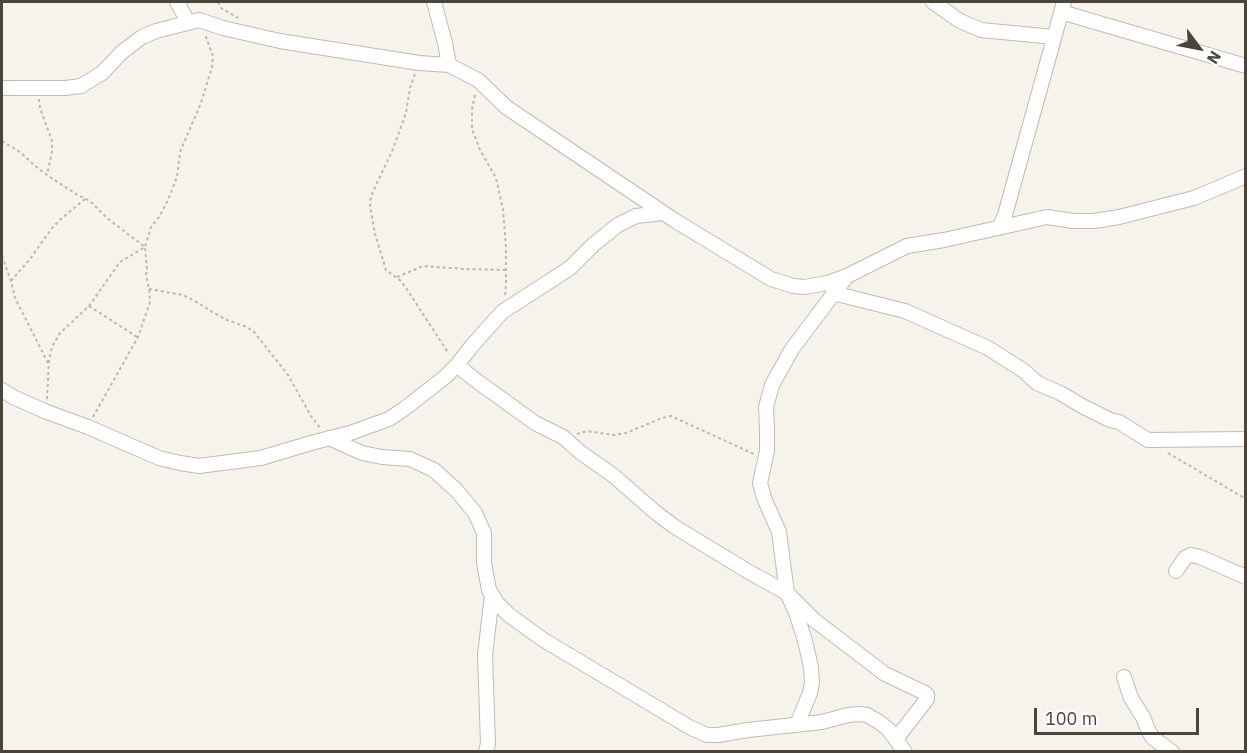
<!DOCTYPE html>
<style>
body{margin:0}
#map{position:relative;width:1247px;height:753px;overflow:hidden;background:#f6f3ec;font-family:"IBM Plex Sans",sans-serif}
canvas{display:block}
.frame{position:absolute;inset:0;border:3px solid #4b4439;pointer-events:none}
.north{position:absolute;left:1169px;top:18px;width:60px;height:60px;-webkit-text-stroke:4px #fff;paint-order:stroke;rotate:122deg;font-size:16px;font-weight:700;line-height:24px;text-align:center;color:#4b4439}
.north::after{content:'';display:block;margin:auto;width:21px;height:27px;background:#4b4439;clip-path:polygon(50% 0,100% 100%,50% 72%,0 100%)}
.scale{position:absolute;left:1034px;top:708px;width:165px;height:27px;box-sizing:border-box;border:3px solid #4b4439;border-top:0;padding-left:8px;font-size:18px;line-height:21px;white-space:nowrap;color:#4b4439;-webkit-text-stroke:4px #fff;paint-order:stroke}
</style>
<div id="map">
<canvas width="1247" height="753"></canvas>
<div class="frame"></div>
<div class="north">N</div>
<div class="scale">100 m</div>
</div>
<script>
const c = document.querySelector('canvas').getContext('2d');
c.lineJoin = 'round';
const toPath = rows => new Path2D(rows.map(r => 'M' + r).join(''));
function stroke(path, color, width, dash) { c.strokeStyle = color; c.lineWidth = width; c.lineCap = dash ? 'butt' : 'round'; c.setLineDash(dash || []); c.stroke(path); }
const minor = toPath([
 [177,2,188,22],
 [434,2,445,43,449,65],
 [933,2,960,21,981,30,1054,37],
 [1061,12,1246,66],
 [2,88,65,88,81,86,102,73,122,52,142,37,156,31,199,20,223,28,280,41,419,63,449,65,478,80,506,107,674,220,771,279,793,286,805,287,827,283,847,276,907,246,944,240,1047,217,1073,221,1094,221,1119,217,1194,198,1246,176],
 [999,228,1005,215,1064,2],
 [833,293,905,311,988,348,1024,371,1037,383,1060,393,1084,407,1110,420,1119,422,1148,440,1246,439],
 [457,365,474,379,535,423,563,437,580,452,614,476,655,512,675,527,749,572,787,593,814,620,885,674,925,693,927,695,927,699,896,739],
 [2,390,13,397,47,412,88,427,159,458,180,463,199,466,261,458,311,443,350,433,389,419,404,409,445,377,457,365,471,347,502,312,570,268,594,244,618,225,636,216,662,213],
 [329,438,362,453,382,457,410,459,434,470,457,491,475,513,484,533,484,563,489,590,497,603,509,615,542,639,691,728,707,735,718,735,748,730,822,722,848,715,860,714,867,715,879,722,888,729,905,752],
 [1176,571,1185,558,1191,555,1200,557,1246,577],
 [1124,677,1131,698,1143,717,1149,732,1153,738,1172,752],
 [797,724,810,693,812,683,811,667,805,641,796,612,787,593,779,532,764,498,760,483,767,451,767,428,766,407,772,385,792,349,847,276],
 [486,752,488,744,485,655,492,595]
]);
stroke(minor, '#c2bbae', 16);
stroke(toPath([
 [218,2,221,8,238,18],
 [415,74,410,88,406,113,393,149,371,196,370,206,375,234,386,270,401,281,408,291,449,354],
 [475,95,472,109,472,129,480,150,496,178,503,210,506,247,506,284,505,295],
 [39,99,40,108,52,141,52,152,47,175],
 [2,141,20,152,34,165,47,175,76,194,90,201,107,218,145,247,147,269,146,275,149,289,150,302,138,337,93,417],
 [2,256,11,281,15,298,48,363],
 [397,277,423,266,464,269,506,270],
 [11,281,30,259,52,228,62,218,85,199],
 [149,289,183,295,195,301,214,313,227,320,247,327,254,332,288,375,311,416,321,429],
 [89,306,137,337],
 [47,399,49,360,52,347,60,333,89,306,120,262,145,247,151,227,159,217,168,200,177,177,180,152,201,103,212,67,213,56,205,34],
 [577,434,587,431,614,435,626,433,662,418,671,416,754,454],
 [1168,453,1246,499]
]), '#c4b79f', 2, [3, 3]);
stroke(minor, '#fff', 14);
</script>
